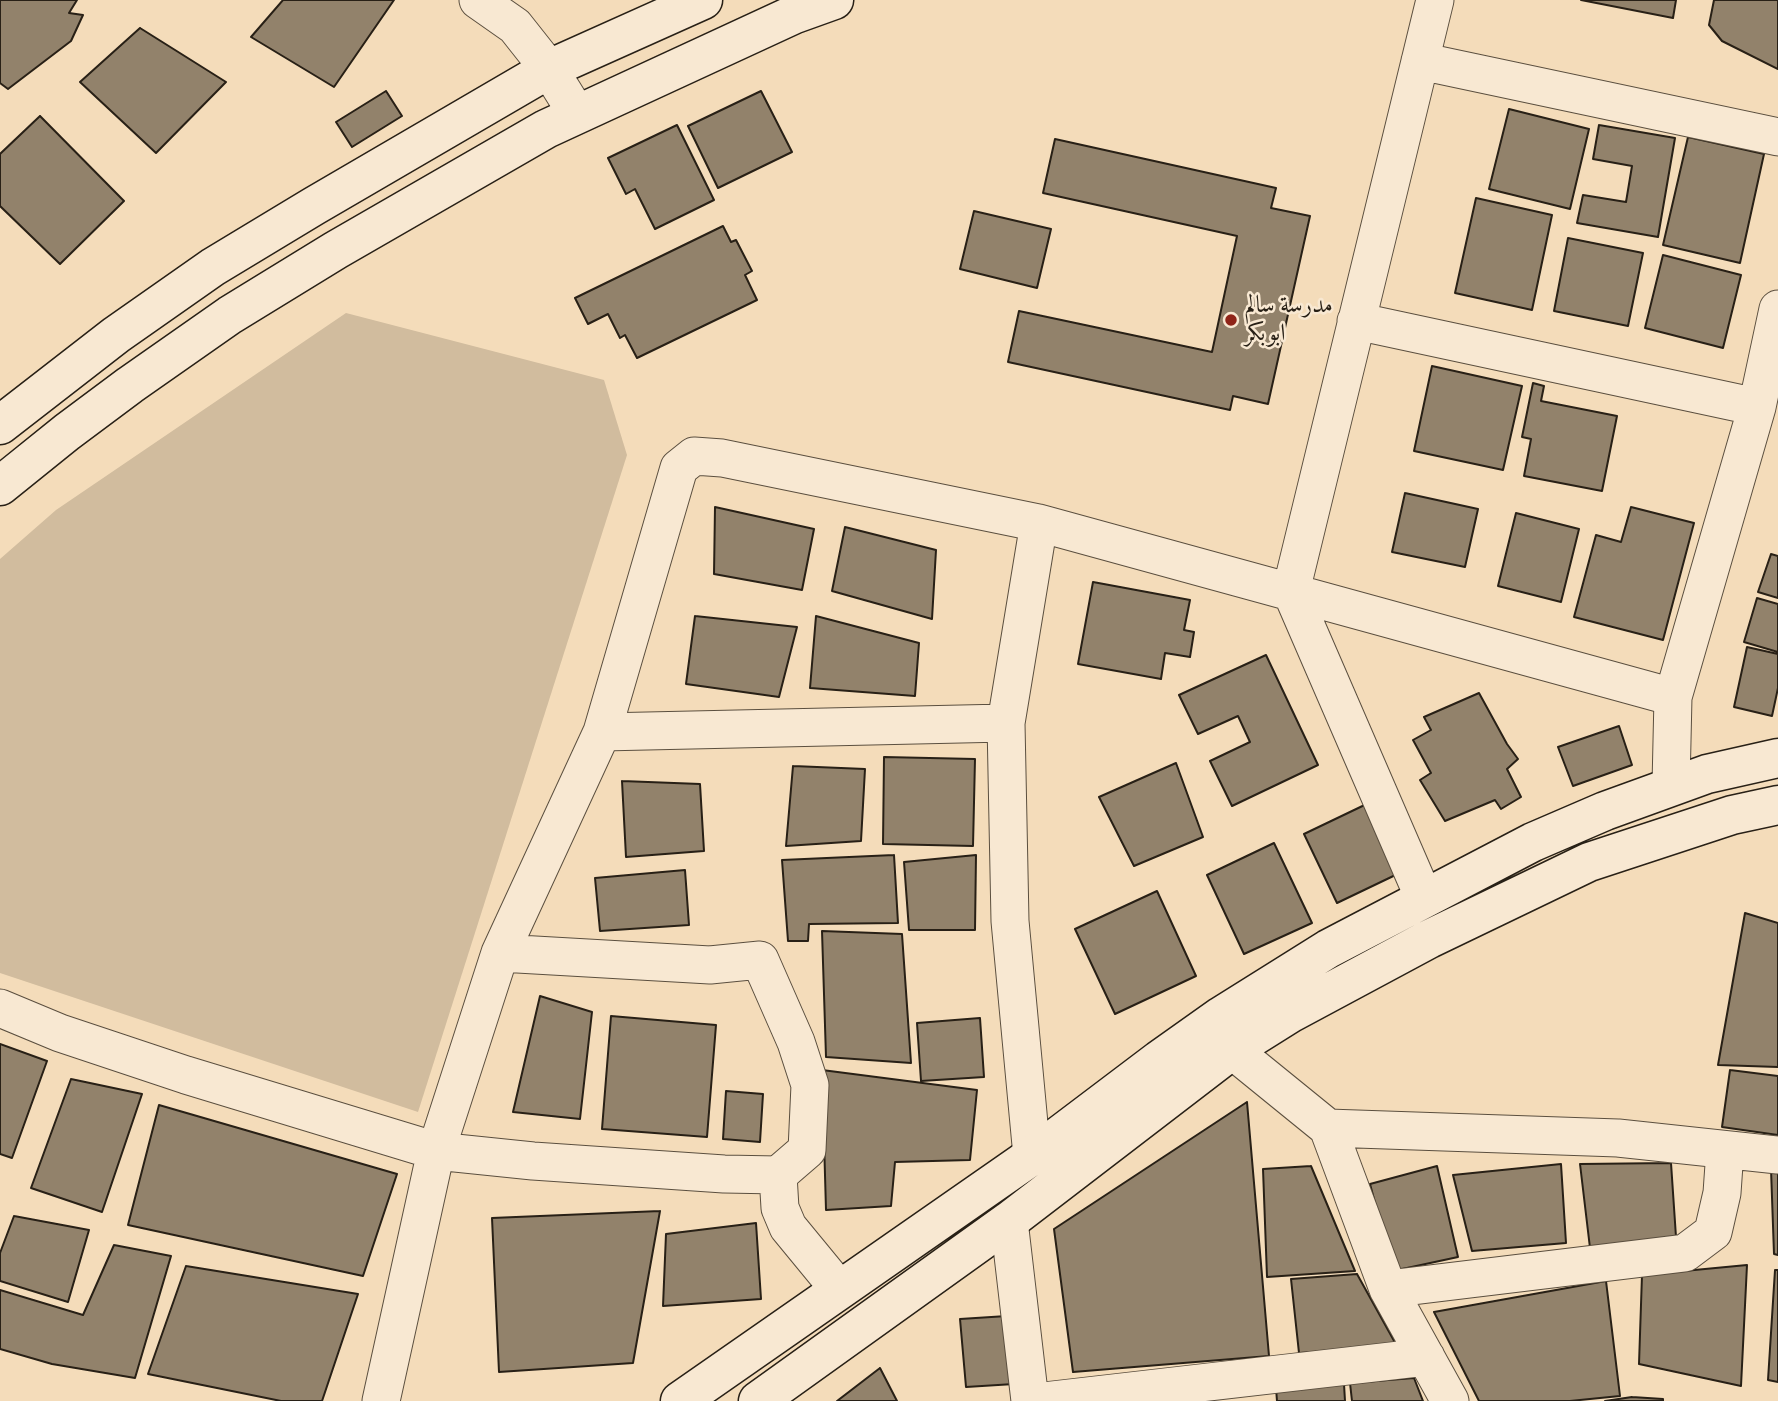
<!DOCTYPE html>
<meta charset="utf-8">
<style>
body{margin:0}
canvas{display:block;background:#f4dcba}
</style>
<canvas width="1778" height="1401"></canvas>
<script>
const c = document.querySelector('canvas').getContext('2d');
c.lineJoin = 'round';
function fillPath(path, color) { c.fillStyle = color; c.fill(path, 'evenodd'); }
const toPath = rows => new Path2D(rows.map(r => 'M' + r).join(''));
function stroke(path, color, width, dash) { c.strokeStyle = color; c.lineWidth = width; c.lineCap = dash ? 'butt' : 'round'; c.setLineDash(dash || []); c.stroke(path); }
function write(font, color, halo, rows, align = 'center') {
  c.font = font + ' "IM FELL Great Primer",Amiri,serif'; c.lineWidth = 5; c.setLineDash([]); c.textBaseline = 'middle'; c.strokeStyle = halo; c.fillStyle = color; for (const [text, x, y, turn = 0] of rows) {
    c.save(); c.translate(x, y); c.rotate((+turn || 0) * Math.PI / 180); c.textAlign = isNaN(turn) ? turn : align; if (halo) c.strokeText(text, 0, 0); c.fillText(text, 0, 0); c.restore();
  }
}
fillPath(toPath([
 [346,313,604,380,627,455,418,1112,0,973,0,559,56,510]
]), '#d1bc9e');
const building = toPath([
 [0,0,77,0,69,13,83,15,71,41,8,89,0,83,0,0],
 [283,0,394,0,334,87,251,37,283,0],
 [1581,0,1676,0,1673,18,1581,0],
 [1714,0,1778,0,1778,69,1722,41,1709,25,1714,0],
 [140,28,226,82,156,153,80,82,140,28],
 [386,91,402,116,352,147,336,122,386,91],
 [761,91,792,152,718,188,688,126,761,91],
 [1509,109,1589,129,1570,209,1489,189,1509,109],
 [40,116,124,201,60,264,0,206,0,154,40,116],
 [677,125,714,200,655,229,635,189,626,194,608,158,677,125],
 [1599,125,1675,138,1658,237,1577,223,1583,195,1626,202,1632,166,1593,159,1599,125],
 [1688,137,1764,154,1740,263,1663,245,1688,137],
 [1055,139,1276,188,1271,208,1310,216,1268,404,1233,396,1230,410,1008,362,1019,311,1212,352,1237,236,1043,193,1055,139],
 [1476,198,1552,215,1532,310,1455,293,1476,198],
 [974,211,1051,229,1037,288,960,269,974,211],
 [723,226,731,242,736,240,752,271,745,275,757,300,637,358,625,335,620,338,608,314,588,324,575,298,723,226],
 [1568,238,1643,253,1628,326,1554,311,1568,238],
 [1663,255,1741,275,1723,348,1645,328,1663,255],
 [1432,366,1522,386,1503,470,1414,451,1432,366],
 [1533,383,1544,386,1541,401,1617,416,1602,491,1524,476,1531,439,1522,437,1533,383],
 [1405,493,1478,509,1465,567,1392,552,1405,493],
 [715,507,814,529,802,590,714,574,715,507],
 [1631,507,1694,523,1663,640,1574,617,1596,535,1621,542,1631,507],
 [1516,513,1579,529,1561,602,1498,586,1516,513],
 [845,527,936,550,932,619,832,591,845,527],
 [1771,554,1778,556,1778,598,1758,592,1771,554],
 [1093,582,1190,600,1184,630,1194,632,1190,657,1165,653,1161,679,1078,664,1093,582],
 [1757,598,1778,604,1778,652,1744,642,1757,598],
 [695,616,797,627,779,697,686,684,695,616],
 [816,616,919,643,915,696,810,688,816,616],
 [1747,647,1778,654,1778,688,1772,716,1734,707,1747,647],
 [1266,655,1318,765,1232,806,1210,761,1250,742,1238,716,1198,734,1179,695,1266,655],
 [1479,693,1507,744,1518,759,1507,769,1521,797,1501,809,1495,800,1445,821,1420,780,1431,773,1413,740,1431,730,1424,717,1479,693],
 [1619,726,1632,765,1573,786,1558,747,1619,726],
 [884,757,975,759,973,846,883,844,884,757],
 [1176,763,1203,837,1134,866,1099,797,1176,763],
 [793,766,865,769,861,841,786,846,793,766],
 [622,781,700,784,704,851,626,857,622,781],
 [1375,800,1408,869,1337,903,1304,834,1375,800],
 [1274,843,1312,923,1244,954,1207,875,1274,843],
 [894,855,898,923,809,924,808,941,788,941,782,860,894,855],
 [976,855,975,930,909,930,904,862,976,855],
 [685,870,689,925,600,931,595,878,685,870],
 [1157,891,1196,976,1115,1014,1075,929,1157,891],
 [1745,913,1778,923,1778,1067,1718,1065,1745,913],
 [822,931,902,934,911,1063,826,1057,822,931],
 [540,996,592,1012,580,1119,513,1112,540,996],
 [611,1016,716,1025,707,1137,602,1129,611,1016],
 [980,1018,984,1077,921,1081,917,1023,980,1018],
 [0,1044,47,1061,12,1158,0,1154,0,1044],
 [822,1070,977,1090,970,1160,895,1162,891,1206,826,1210,822,1070],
 [1730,1070,1778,1076,1778,1135,1722,1127,1730,1070],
 [71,1079,142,1094,102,1212,31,1188,71,1079],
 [726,1091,763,1094,760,1142,723,1139,726,1091],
 [1247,1102,1269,1356,1073,1372,1054,1229,1247,1102],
 [159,1105,397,1174,363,1276,128,1225,159,1105],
 [1671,1163,1676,1237,1590,1248,1580,1164,1671,1163],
 [1561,1164,1566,1243,1472,1251,1453,1175,1561,1164],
 [1311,1166,1355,1271,1267,1277,1263,1169,1311,1166],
 [1437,1166,1458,1257,1393,1271,1370,1184,1437,1166],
 [1771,1169,1778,1170,1778,1255,1774,1254,1771,1169],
 [660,1211,633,1363,499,1372,492,1218,660,1211],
 [14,1216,89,1230,68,1302,0,1281,0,1253,14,1216],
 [756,1223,761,1299,663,1306,666,1234,756,1223],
 [114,1245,171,1256,135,1378,52,1364,0,1349,0,1290,83,1315,114,1245],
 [1747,1265,1741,1386,1639,1364,1642,1275,1747,1265],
 [186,1266,358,1294,322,1401,281,1401,148,1374,186,1266],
 [1775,1270,1778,1270,1778,1382,1768,1380,1775,1270],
 [1357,1274,1398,1348,1299,1353,1291,1279,1357,1274],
 [1606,1281,1620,1396,1570,1401,1479,1401,1434,1312,1606,1281],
 [1007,1316,1014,1384,966,1387,960,1319,1007,1316],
 [880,1368,897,1401,837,1401,880,1368],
 [1414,1378,1423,1401,1352,1401,1350,1383,1414,1378],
 [1344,1384,1345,1401,1277,1401,1276,1388,1344,1384],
 [1632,1397,1663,1399,1663,1401,1605,1401,1632,1397]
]);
fillPath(building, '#92826b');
stroke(building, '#282016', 2);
const street = toPath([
 [478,0,515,26,549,69,577,114],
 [1420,61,1778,137],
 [1356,321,1757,407],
 [602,732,1006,723],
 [1671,785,1673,697,1757,407,1778,309],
 [1424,898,1291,591,1435,0],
 [500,953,710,965,760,960,796,1042,810,1085,807,1150,778,1175],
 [0,1008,60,1033,186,1075,436,1151,500,953,602,732,679,468,694,456,722,458,1039,523,1673,697],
 [1232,1050,1328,1128,1388,1289,1450,1401],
 [1328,1128,1618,1138,1778,1155],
 [1032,1156,1010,921,1006,723,1039,523],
 [1009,1221,1030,1401],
 [1388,1289,1685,1253,1713,1232,1722,1193,1725,1150],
 [381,1401,436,1151,533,1161,724,1174,778,1175,780,1208,788,1227,839,1289],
 [1044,1401,1426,1357]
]);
const secondary = toPath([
 [0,425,116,335,213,267,314,206,549,69,703,0],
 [0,486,67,432,130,385,230,315,336,250,546,129,795,14,834,0],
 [680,1401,1032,1156,1159,1060,1221,1016,1328,949,1533,842,1605,811,1707,774,1778,758],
 [758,1401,1009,1221,1232,1050,1291,1013,1429,939,1589,862,1732,815,1778,805]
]);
stroke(street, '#5b4f3f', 39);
stroke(secondary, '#282016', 41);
stroke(street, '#f8e8d2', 37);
stroke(secondary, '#f8e8d2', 38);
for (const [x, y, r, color] of [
 [1231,320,7,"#8f2418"]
]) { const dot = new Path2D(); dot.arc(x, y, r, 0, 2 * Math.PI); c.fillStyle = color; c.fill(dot); stroke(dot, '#f8e8d2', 2.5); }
write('24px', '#282016', '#f8e8d2', [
 ["مدرسة سالم",1245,306],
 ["ابوبكر",1245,334]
], 'left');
</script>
